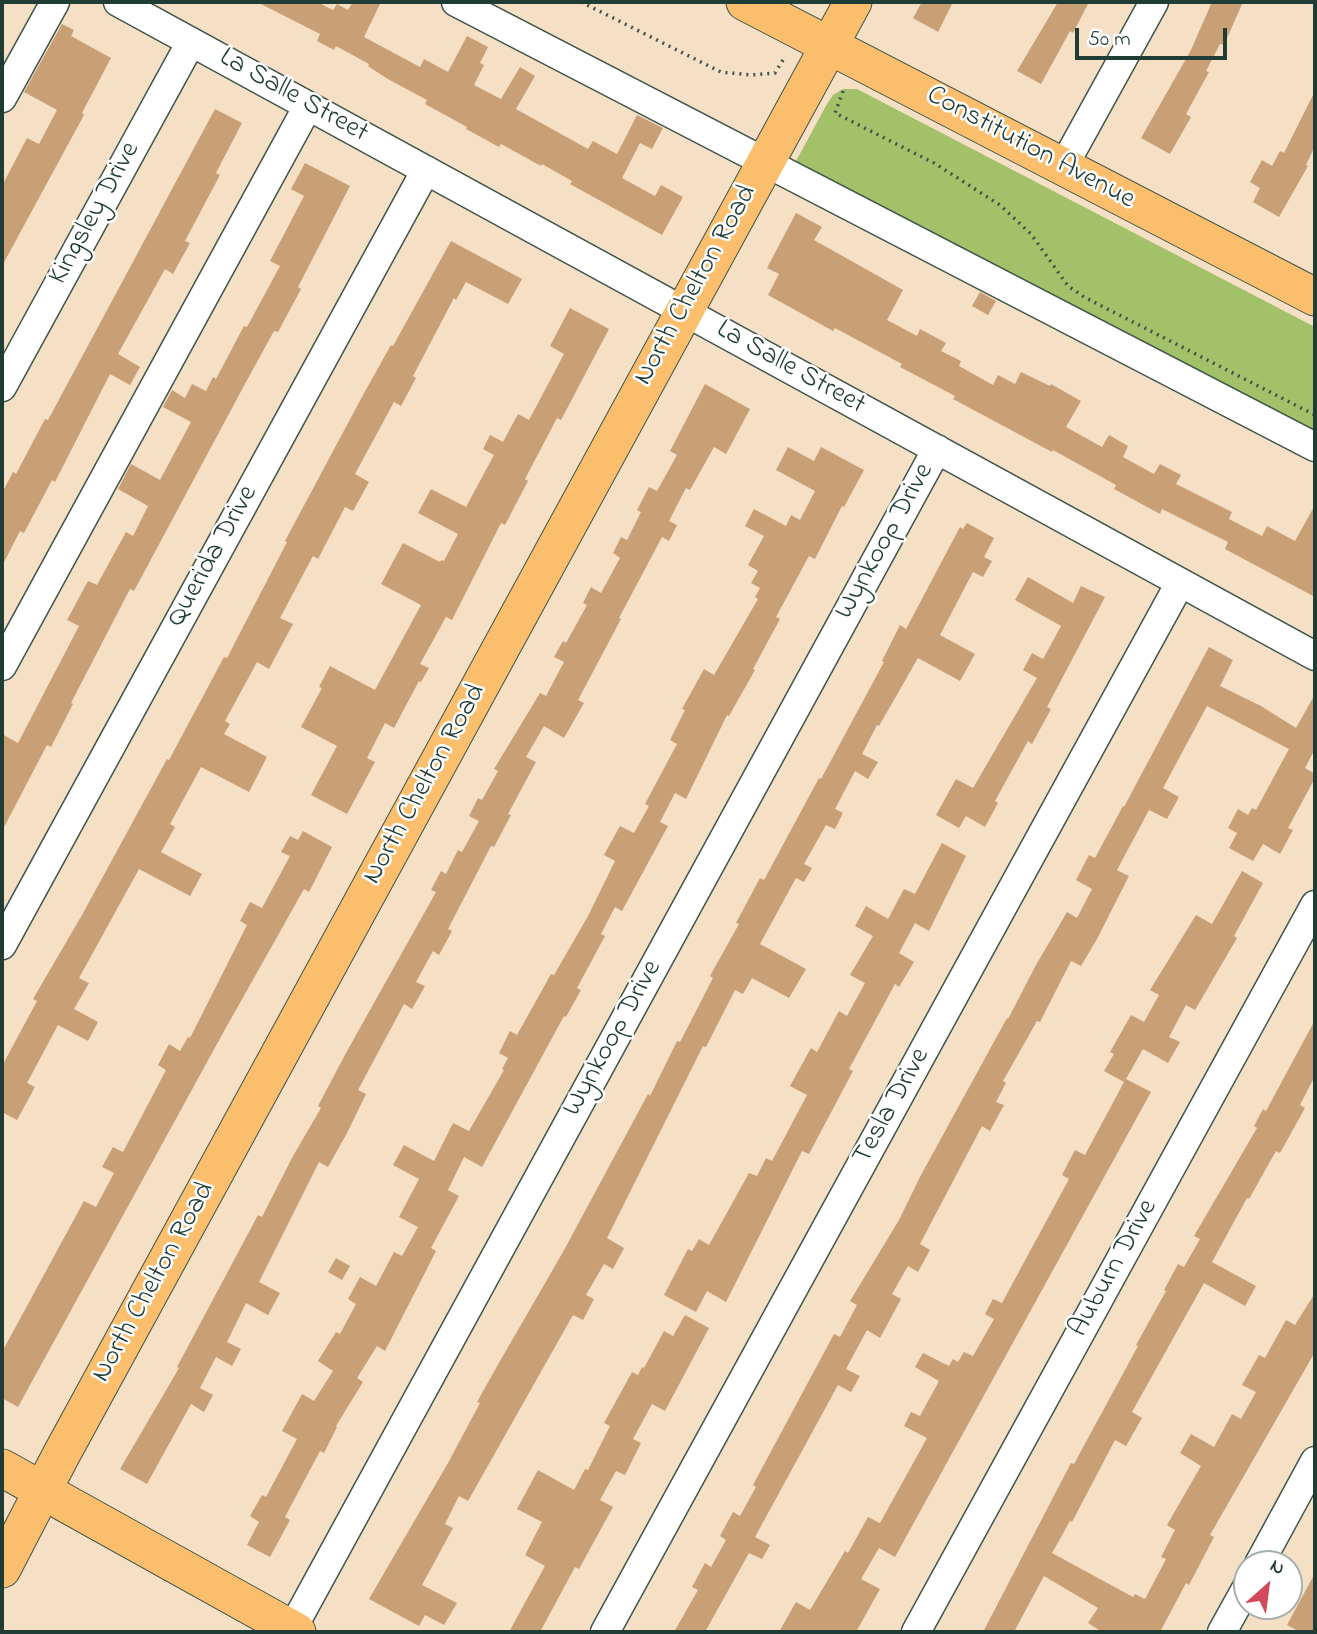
<!DOCTYPE html>
<style>
body{margin:0}
#map{position:relative;width:1317px;height:1634px;overflow:hidden;background:#f5e0c5;font-family:"Indie Flower",sans-serif}
canvas{display:block}
.frame{position:absolute;inset:0;border:4px solid #1f3d34;pointer-events:none}
.north{position:absolute;left:1233px;top:1550px;width:70px;height:70px;box-sizing:border-box;background:#fff;border:2px solid #a5b1ae;border-radius:50%;rotate:28deg;font-size:19px;font-weight:700;line-height:28px;text-align:center;color:#1f3d34}
.north::after{content:'';display:block;margin:auto;width:24px;height:32px;background:#d1495b;clip-path:polygon(50% 0,100% 100%,50% 72%,0 100%)}
.scale{position:absolute;left:1075px;top:28px;width:152px;height:32px;box-sizing:border-box;border:4px solid #1f3d34;border-top:0;padding-left:9px;font-size:21px;line-height:24px;white-space:nowrap;color:#1f3d34;-webkit-text-stroke:5px #fff;paint-order:stroke}
</style>
<div id="map">
<canvas width="1317" height="1634"></canvas>
<div class="frame"></div>
<div class="north">N</div>
<div class="scale">50 m</div>
</div>
<script>
const c = document.querySelector('canvas').getContext('2d');
c.lineJoin = 'round';
function fillPath(path, color) { c.fillStyle = color; c.fill(path, 'evenodd'); }
const toPath = rows => new Path2D(rows.map(r => 'M' + r).join(''));
function stroke(path, color, width, dash) { c.strokeStyle = color; c.lineWidth = width; c.lineCap = dash ? 'butt' : 'round'; c.setLineDash(dash || []); c.stroke(path); }
function write(font, color, halo, rows, align = 'center') {
  c.font = font + ' "Indie Flower",sans-serif'; c.lineWidth = 5; c.setLineDash([]); c.textBaseline = 'middle'; c.strokeStyle = halo; c.fillStyle = color; for (const [text, x, y, turn = 0] of rows) {
    c.save(); c.translate(x, y); c.rotate((+turn || 0) * Math.PI / 180); c.textAlign = isNaN(turn) ? turn : align; if (halo) c.strokeText(text, 0, 0); c.fillText(text, 0, 0); c.restore();
  }
}
fillPath(toPath([
 [843,89,857,89,1315,327,1315,443,790,172,827,104,833,95]
]), '#a2c169');
fillPath(toPath([
 [257,2,317,2,333,10,337,4,348,10,353,2,381,2,364,37,420,67,424,59,448,72,467,36,488,47,480,63,484,65,474,85,501,99,520,67,535,76,516,109,588,149,593,141,617,154,637,115,663,128,652,149,640,143,622,178,655,196,661,185,683,197,662,235,570,184,572,181,542,164,541,166,501,144,499,147,466,129,467,127,425,104,427,100,386,78,368,66,369,64,336,46,334,50,317,41,320,34],
 [922,2,953,2,938,32,913,18],
 [1058,2,1089,2,1073,33,1070,31,1041,84,1017,71],
 [1212,2,1243,2,1224,45,1220,44,1206,71,1209,72,1186,114,1191,117,1170,154,1141,138,1191,50],
 [62,24,74,30,71,36,111,58,82,113,84,115,2,266,2,186,27,138,39,144,57,110,24,92],
 [1315,91,1315,146,1306,165,1308,166,1279,217,1253,202,1260,188,1250,182,1262,160,1272,166,1280,151,1284,153],
 [215,109,242,123,216,173,220,175,185,241,190,243,173,274,165,269,118,354,140,367,130,385,110,374,55,482,52,480,24,533,20,531,2,566,2,493,13,472,16,474,45,419,48,420],
 [305,163,350,186,298,287,301,289,278,332,274,331,246,382,134,591,130,589,71,703,73,704,51,747,47,745,2,831,2,734,18,743,79,626,67,620,88,581,97,585,126,532,133,536,148,506,118,489,131,464,160,480,191,422,163,407,172,390,185,398,192,384,206,391,213,377,216,379,244,326,247,327,280,266,270,261,304,196,291,189],
 [796,213,822,227,814,240,903,290,887,320,917,336,920,329,946,343,941,351,961,361,959,366,993,385,998,375,1015,384,1021,372,1050,386,1051,384,1081,401,1066,427,1102,447,1109,435,1128,446,1123,457,1154,474,1160,464,1181,475,1176,484,1232,512,1229,519,1262,536,1267,526,1295,541,1315,505,1315,597,1225,549,1228,542,1162,509,1160,514,1114,489,1116,485,1053,450,1052,452,953,399,955,396,900,367,902,364,835,328,833,331,768,295,779,274,767,268],
 [451,241,522,279,508,304,466,282,456,300,454,298,413,376,416,378,401,406,394,402,355,474,369,482,353,511,345,507,318,559,313,556,280,618,293,624,269,669,257,662,225,721,230,724,224,734,267,757,249,792,201,767,170,824,175,827,161,852,202,874,190,896,139,869,79,978,89,983,74,1009,98,1022,88,1041,58,1025,27,1083,35,1087,17,1120,2,1112,2,1066,37,1001,33,999,82,915,167,759,169,760,224,657,227,658,287,542,285,541,363,395,391,345,393,346],
 [980,292,996,301,988,315,972,306],
 [570,308,609,329,561,420,557,418,525,479,528,481,505,525,501,523,452,620,446,617,420,664,429,668,421,682,419,681,394,728,385,723,367,758,375,762,347,814,311,795,337,746,301,727,322,688,319,687,330,666,375,690,421,605,381,584,403,543,440,562,441,560,444,561,458,534,418,513,431,489,466,507,494,455,483,449,490,435,503,442,518,414,529,420,564,354,550,346],
 [705,384,750,409,726,454,714,447,690,490,686,488,669,521,677,525,669,541,662,537,619,618,621,619,578,700,584,703,564,738,544,726,526,757,536,762,508,814,511,815,494,847,491,846,448,929,452,931,439,955,433,951,416,982,425,986,412,1009,404,1004,358,1090,366,1094,347,1133,328,1167,319,1162,259,1282,280,1293,268,1315,246,1303,227,1342,241,1349,232,1366,216,1357,200,1388,213,1395,204,1412,191,1404,147,1484,120,1469,179,1368,177,1367,258,1215,262,1217,293,1156,321,1108,318,1106,346,1053,436,892,431,890,441,871,446,874,458,850,462,852,479,821,469,816,478,798,482,800,498,771,494,769,540,693,546,696,564,662,554,657,563,641,566,643,587,605,583,603,591,587,601,593,620,558,613,553,621,537,627,540,641,512,637,510,649,487,657,491,677,455,670,451],
 [788,447,814,461,821,447,864,470,844,507,842,506,815,559,809,556,776,617,780,619,753,669,755,670,729,716,727,715,686,799,675,793,660,822,668,826,622,911,615,907,601,934,605,936,577,988,581,990,566,1017,564,1016,482,1167,464,1157,448,1190,459,1196,431,1248,436,1251,385,1351,377,1346,357,1378,363,1382,336,1426,337,1427,324,1453,320,1451,285,1517,290,1520,270,1557,247,1545,259,1522,250,1516,262,1495,266,1497,297,1439,282,1431,302,1394,314,1401,333,1371,318,1361,336,1332,340,1334,356,1304,348,1299,360,1277,376,1286,394,1252,402,1256,418,1227,399,1217,419,1179,393,1165,404,1145,434,1161,453,1123,469,1131,504,1070,502,1069,508,1058,499,1053,510,1031,517,1035,551,974,554,975,588,916,615,861,604,855,620,826,634,833,649,806,645,804,677,744,670,740,685,710,682,709,704,669,714,675,758,599,755,597,760,588,751,583,758,571,748,565,764,536,745,526,754,509,786,526,791,515,800,520,815,491,776,470],
 [967,523,994,538,984,557,992,561,983,577,973,572,940,635,975,654,960,681,918,658,879,726,877,725,862,754,878,762,868,779,855,771,835,809,843,813,835,829,826,825,804,864,812,868,804,882,796,878,760,944,806,969,789,998,752,978,743,994,735,990,706,1047,703,1046,607,1238,624,1248,613,1269,604,1264,586,1295,594,1299,583,1320,573,1315,468,1501,459,1496,445,1524,453,1528,422,1585,457,1603,444,1625,425,1615,419,1626,369,1599,448,1463,480,1403,477,1402,500,1361,563,1252,648,1094,650,1096,677,1041,680,1042,713,978,710,976,739,924,736,923,760,878,764,880,819,778,821,779,884,662,882,661,900,625,906,629,960,527,963,529],
 [1028,577,1073,603,1081,586,1105,597,1047,707,1051,709,1032,744,1028,741,995,801,998,803,985,827,966,816,959,828,936,815,956,779,973,788,1037,678,1023,670,1032,653,1043,659,1061,626,1015,600],
 [1209,647,1233,660,1220,686,1261,706,1296,728,1315,694,1315,749,1305,768,1315,774,1315,778,1288,828,1293,830,1280,854,1263,844,1253,861,1229,848,1237,833,1228,828,1238,809,1248,815,1252,808,1256,810,1289,749,1207,706,1163,788,1179,797,1167,819,1149,810,1117,870,1129,876,1097,939,1081,966,1071,961,1040,1022,1037,1021,1003,1081,1006,1083,996,1102,1004,1105,990,1131,982,1126,920,1244,930,1250,918,1272,908,1266,892,1294,901,1299,880,1338,867,1330,846,1369,860,1376,851,1392,838,1385,755,1537,770,1545,762,1559,749,1553,705,1632,674,1632,698,1590,692,1587,705,1563,711,1567,726,1540,720,1536,733,1512,740,1516,756,1487,753,1485,834,1334,840,1337,857,1305,850,1301,899,1220,921,1175,1007,1018,1008,1019,1036,965,1067,912,1077,918,1092,889,1076,880,1089,855,1095,858,1123,806,1124,807],
 [303,831,332,847,309,892,304,889,223,1033,18,1407,2,1398,2,1352,84,1201,96,1207,114,1173,102,1167,113,1147,123,1152,166,1070,158,1065,169,1044,180,1051,188,1037,190,1038,247,925,240,921,250,902,262,908,290,856,281,852,290,836,298,840],
 [942,843,966,856,929,931,915,923,899,953,914,962,899,987,895,984,849,1069,853,1071,809,1154,802,1151,726,1302,707,1291,696,1312,664,1295,688,1249,692,1251,699,1239,709,1245,749,1173,757,1176,766,1158,772,1161,807,1095,790,1086,811,1048,817,1052,839,1011,847,1016,865,983,850,975,873,936,855,926,866,906,888,919,904,889,915,894],
 [1242,871,1263,883,1234,936,1237,938,1195,1010,1186,1005,1169,1037,1180,1042,1168,1063,1143,1049,1126,1079,1151,1092,895,1557,879,1548,861,1579,880,1589,856,1632,779,1632,796,1602,810,1610,845,1551,848,1553,868,1517,880,1523,927,1438,904,1426,911,1412,920,1416,939,1381,915,1367,923,1353,949,1366,953,1359,958,1362,964,1352,973,1356,994,1319,985,1314,993,1299,1002,1303,1069,1179,1062,1175,1075,1150,1085,1155,1124,1082,1104,1071,1114,1054,1110,1052,1131,1015,1144,1022,1159,995,1150,990,1196,915,1212,924],
 [1315,1020,1315,1076,1300,1105,1305,1108,1280,1153,1276,1151,1249,1199,1247,1198,1212,1262,1256,1286,1245,1306,1204,1283,1132,1412,1142,1418,1126,1446,1115,1440,1072,1522,1070,1521,1052,1553,1133,1597,1135,1594,1145,1599,1166,1559,1161,1557,1175,1530,1167,1525,1201,1466,1180,1453,1191,1434,1214,1447,1232,1414,1241,1419,1256,1392,1242,1385,1259,1355,1265,1358,1286,1320,1295,1325,1315,1293,1315,1352,1210,1535,1214,1537,1189,1585,1186,1583,1160,1632,1102,1632,1088,1623,1098,1608,1044,1576,1014,1632,983,1632,1071,1463,1074,1464,1138,1346,1136,1345,1166,1291,1164,1290,1178,1264,1184,1267,1200,1239,1194,1236,1257,1128,1254,1126,1263,1109,1266,1111],
 [336,1258,350,1266,342,1280,328,1272],
 [685,1315,709,1328,665,1411,652,1404,633,1439,641,1443,625,1475,616,1471,600,1500,613,1507,579,1569,575,1567,540,1632,509,1632,545,1566,525,1555,542,1522,517,1509,538,1470,574,1490,585,1469,588,1470,610,1426,604,1423,632,1372,638,1375,642,1367,644,1368,664,1331,673,1336],
 [1315,1573,1315,1632,1300,1632,1287,1625]
]), '#c99f75');
const minor = toPath([
 [118,2,1315,656],
 [456,2,1315,447],
 [2,98,55,2],
 [1063,167,1154,2],
 [2,387,191,42],
 [2,666,308,106],
 [2,945,426,170],
 [1259,1564,1315,1461],
 [292,1629,937,449],
 [605,1632,1180,583],
 [916,1632,1315,905],
 [1222,1632,1247,1587]
]);
const major = toPath([
 [745,2,1315,297],
 [2,1468,297,1632],
 [2,1569,60,1457,853,2]
]);
stroke(minor, '#3f554a', 31);
stroke(major, '#3f554a', 39);
stroke(toPath([
 [581,2,721,72,751,75,775,73,783,60],
 [843,91,835,113,934,163,1000,205,1031,234,1068,286,1084,297,1315,415]
]), '#3f554a', 3.5, [2, 5]);
stroke(minor, '#fff', 28);
stroke(major, '#fabe6d', 37);
write('28px', '#1f3d34', '#fff', [
 ["La Salle Street",293,97,29],
 ["Constitution Avenue",1030,149,28],
 ["Kingsley Drive",96,214,-61],
 ["North Chelton Road",697,286,-61],
 ["La Salle Street",790,369,29],
 ["Wynkoop Drive",886,542,-61],
 ["Querida Drive",214,557,-61],
 ["North Chelton Road",426,785,-61],
 ["Wynkoop Drive",614,1039,-61],
 ["Tesla Drive",893,1107,-61],
 ["Auburn Drive",1115,1269,-61],
 ["North Chelton Road",155,1283,-61]
]);
</script>
